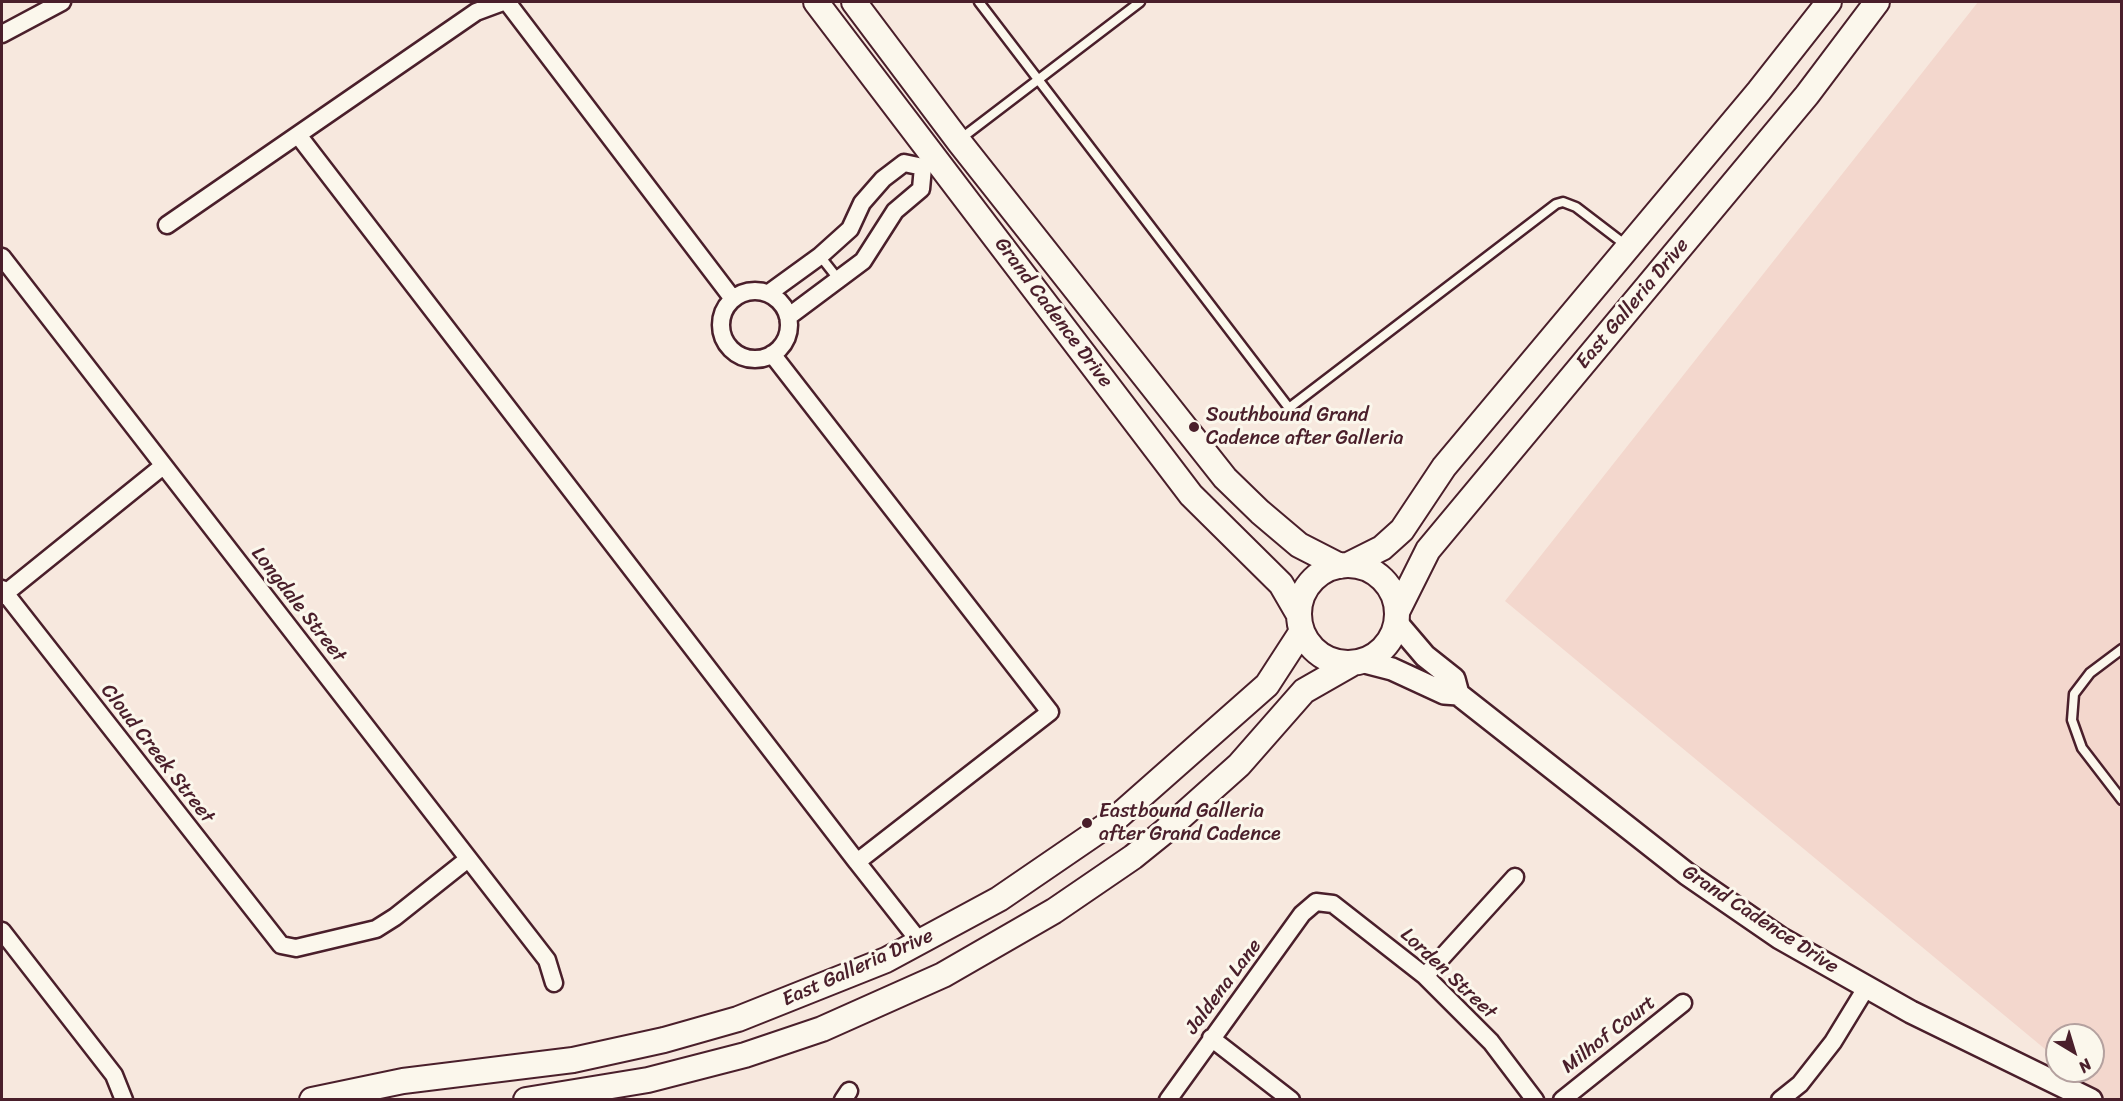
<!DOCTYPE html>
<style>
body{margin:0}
#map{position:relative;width:2123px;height:1101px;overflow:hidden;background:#f7e8de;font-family:Sriracha,sans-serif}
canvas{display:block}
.frame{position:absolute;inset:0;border:3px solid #4a1f2b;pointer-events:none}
.north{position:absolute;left:2045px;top:1023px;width:60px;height:60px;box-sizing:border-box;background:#fbf7ec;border:2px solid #b4a19f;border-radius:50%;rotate:142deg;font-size:16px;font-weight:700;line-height:24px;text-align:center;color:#4a1f2b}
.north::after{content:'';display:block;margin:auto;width:21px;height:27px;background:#4a1f2b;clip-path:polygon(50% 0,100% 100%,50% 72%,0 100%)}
</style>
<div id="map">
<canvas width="2123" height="1101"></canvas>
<div class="frame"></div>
<div class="north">N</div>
</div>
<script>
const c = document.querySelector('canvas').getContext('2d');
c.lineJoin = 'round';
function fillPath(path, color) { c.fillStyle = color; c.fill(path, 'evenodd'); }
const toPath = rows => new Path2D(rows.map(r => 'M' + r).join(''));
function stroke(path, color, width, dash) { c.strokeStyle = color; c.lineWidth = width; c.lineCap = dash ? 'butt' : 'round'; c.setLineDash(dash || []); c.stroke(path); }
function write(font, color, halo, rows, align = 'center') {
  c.font = font + ' Sriracha,sans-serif'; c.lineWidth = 6; c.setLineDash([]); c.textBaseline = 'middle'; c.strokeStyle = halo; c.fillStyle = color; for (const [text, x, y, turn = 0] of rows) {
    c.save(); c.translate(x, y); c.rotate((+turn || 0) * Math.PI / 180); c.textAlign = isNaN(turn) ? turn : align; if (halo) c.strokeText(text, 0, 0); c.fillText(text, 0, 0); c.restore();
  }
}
fillPath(toPath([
 [1978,2,2121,2,2121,1099,2106,1099,2071,1071,2093,1071,2093,1035,2057,1035,2057,1059,1505,601]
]), '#f3d7cd');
const service = toPath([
 [979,2,1289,408,1556,204,1563,202,1576,207,1627,246],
 [959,140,1140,2],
 [820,256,839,280],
 [2122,649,2090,673,2074,694,2072,720,2082,748,2122,800]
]);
const minor = toPath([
 [507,2,733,299],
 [2,34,62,2],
 [298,135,857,862,1050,712,772,354],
 [167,225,476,12,503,2],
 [2,257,547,960,554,983],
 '721 325a34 34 0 1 1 68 0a34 34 0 1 1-68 0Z',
 [769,293,820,256,850,229,862,203,883,179,904,163,923,167],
 [788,317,863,261,895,211,921,189,923,167,935,158],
 [2,589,281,945,296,948,376,929,395,917,468,859],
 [2,596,163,466],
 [857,862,920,942],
 [2,931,114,1075,124,1100],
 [1425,976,1515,877],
 [1211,1038,1291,1100],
 [843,1100,849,1091],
 [1168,1100,1302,914,1316,902,1333,904,1425,976,1491,1042,1535,1100],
 [1562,1100,1683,1003],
 [1780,1100,1800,1084,1833,1042,1866,988]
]);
const tertiary = toPath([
 [1396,622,1425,656,1454,679,1458,694],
 [1361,661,1392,669,1444,693,1458,694,1687,874,1780,938,1911,1012,2091,1100]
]);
const secondary = toPath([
 [816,2,1191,495,1281,584,1299,615],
 [854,2,960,143,1225,478,1260,512,1299,545,1340,566],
 [1348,565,1382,548,1402,530,1444,467,1759,91,1829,2],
 '1299 614a49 49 0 1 1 98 0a49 49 0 1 1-98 0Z',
 [1397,612,1428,550,1807,95,1877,2],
 [312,1100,403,1081,573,1060,664,1040,738,1019,886,960,999,899,1113,821,1267,685,1302,631],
 [526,1100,648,1080,745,1055,822,1029,943,975,1054,911,1133,857,1164,832,1239,765,1304,691,1353,663]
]);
stroke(service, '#4a1f2b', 13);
stroke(minor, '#4a1f2b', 21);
stroke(tertiary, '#4a1f2b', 26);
stroke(secondary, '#4a1f2b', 28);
stroke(service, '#fbf7ec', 8);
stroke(minor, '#fbf7ec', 16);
stroke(tertiary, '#fbf7ec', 21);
stroke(secondary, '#fbf7ec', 24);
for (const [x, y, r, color] of [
 [1194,427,6,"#4a1f2b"],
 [1087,823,6,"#4a1f2b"]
]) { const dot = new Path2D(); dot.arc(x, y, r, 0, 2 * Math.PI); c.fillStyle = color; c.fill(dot); stroke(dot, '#fbf7ec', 2); }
write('20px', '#4a1f2b', '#fbf7ec', [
 ["East Galleria Drive",1633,304,-50],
 ["Grand Cadence Drive",1053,313,53],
 ["Longdale Street",298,605,52],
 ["Cloud Creek Street",157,754,52],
 ["Grand Cadence Drive",1760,920,33],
 ["East Galleria Drive",858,968,-24],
 ["Lorden Street",1448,974,43],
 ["Jaldena Lane",1224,987,-53],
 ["Milhof Court",1609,1035,-38]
]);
write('20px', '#4a1f2b', '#fbf7ec', [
 ["Southbound Grand",1206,416],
 ["Cadence after Galleria",1206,439],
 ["Eastbound Galleria",1099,812],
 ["after Grand Cadence",1099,835]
], 'left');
</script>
